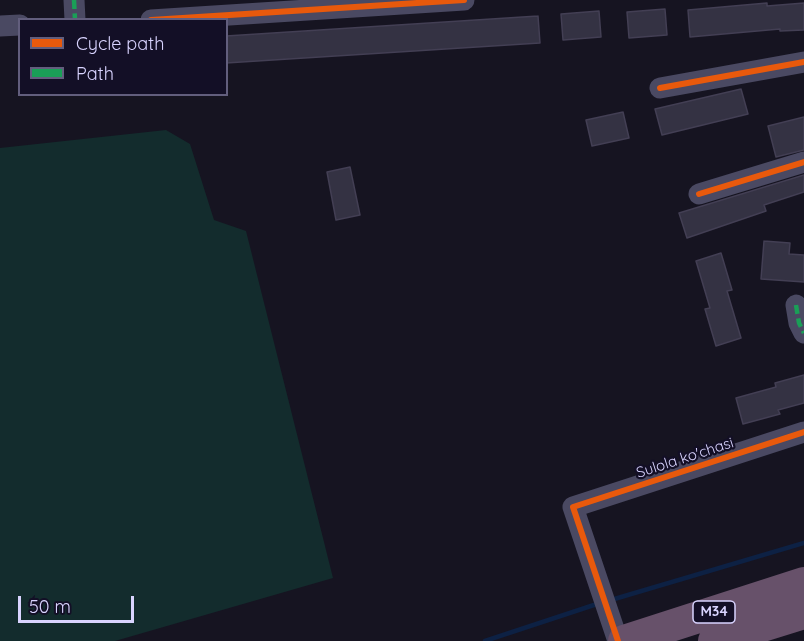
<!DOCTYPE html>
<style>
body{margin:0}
#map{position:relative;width:804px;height:641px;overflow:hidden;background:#161421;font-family:Quicksand,sans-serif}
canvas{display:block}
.legend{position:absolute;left:18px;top:18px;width:210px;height:78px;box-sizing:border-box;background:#130f26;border:2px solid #625e7d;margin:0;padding:8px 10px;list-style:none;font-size:18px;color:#d9d4ff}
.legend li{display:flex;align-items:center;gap:12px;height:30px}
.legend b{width:30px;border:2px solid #625e7d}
.scale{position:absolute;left:18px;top:596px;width:116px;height:27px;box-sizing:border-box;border:3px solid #d9d4ff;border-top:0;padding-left:8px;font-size:18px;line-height:21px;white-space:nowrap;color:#d9d4ff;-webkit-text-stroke:4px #130f26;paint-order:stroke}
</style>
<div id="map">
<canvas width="804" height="641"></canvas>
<ul class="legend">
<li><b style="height:8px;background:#e8590c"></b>Cycle path</li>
<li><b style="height:8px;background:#1a9f57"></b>Path</li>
</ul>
<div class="scale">50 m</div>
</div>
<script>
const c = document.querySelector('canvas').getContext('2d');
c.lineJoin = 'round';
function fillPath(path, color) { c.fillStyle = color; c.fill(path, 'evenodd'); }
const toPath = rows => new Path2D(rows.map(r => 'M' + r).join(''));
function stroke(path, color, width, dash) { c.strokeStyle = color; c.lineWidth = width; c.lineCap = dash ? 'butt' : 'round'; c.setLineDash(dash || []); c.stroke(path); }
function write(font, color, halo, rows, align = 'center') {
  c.font = font + ' Quicksand,sans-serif'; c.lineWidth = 4.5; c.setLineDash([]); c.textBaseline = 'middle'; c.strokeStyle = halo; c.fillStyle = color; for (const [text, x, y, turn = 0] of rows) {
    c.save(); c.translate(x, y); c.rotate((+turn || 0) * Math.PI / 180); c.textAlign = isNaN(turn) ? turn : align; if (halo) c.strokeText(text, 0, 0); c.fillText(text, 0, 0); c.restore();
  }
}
fillPath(toPath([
 [166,130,190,144,214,220,246,231,333,578,115,641,0,641,0,148]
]), '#132c2d');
stroke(toPath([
 [611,600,804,543],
 [485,641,600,603]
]), '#0d2144', 4.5);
const building = toPath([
 [767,3,767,6,804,3,804,30,780,31,780,29,690,37,688,10,767,3],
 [665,9,667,35,629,38,627,12,665,9],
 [599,11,601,37,563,40,561,14,599,11],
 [538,16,540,43,226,63,226,36,538,16],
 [741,89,748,114,662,135,655,109,741,89],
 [623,112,629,138,592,146,586,120,623,112],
 [804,117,804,150,776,157,768,126,804,117],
 [350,167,360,215,336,220,327,172,350,167],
 [804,175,804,192,764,205,766,211,687,238,679,213,804,175],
 [764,241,790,243,789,254,804,255,804,282,761,279,764,241],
 [721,253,732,290,727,291,741,338,716,346,705,309,710,308,696,261,721,253],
 [804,375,804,403,778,410,780,414,743,424,736,398,776,387,775,383,804,375]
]);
fillPath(building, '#343243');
stroke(building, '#433f54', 1.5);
stroke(toPath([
 [74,0,75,20],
 [151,20,464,0],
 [0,26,20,25],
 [660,88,804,62],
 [699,194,804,162],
 [796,305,799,323,804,333],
 [618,641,573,507,804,432]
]), '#4a4962', 21);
stroke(toPath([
 [624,641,804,583],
 [714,641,804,613]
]), '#67516a', 32);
stroke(toPath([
 [74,0,75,20],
 [796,305,799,323,804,333]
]), '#1a9f57', 4.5, [9, 4.5]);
stroke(toPath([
 [151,20,464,0],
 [660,88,804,62],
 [699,194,804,162],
 [618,641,573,507,804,432]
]), '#e8590c', 6);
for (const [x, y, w] of [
 [714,612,42]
]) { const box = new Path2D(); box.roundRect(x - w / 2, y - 11, w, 22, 4.5); c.fillStyle = '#130f26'; c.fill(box); stroke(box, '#d9d4ff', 1.5); }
write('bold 14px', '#d9d4ff', null, [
 ["M34",714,612]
]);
write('15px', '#d9d4ff', '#130f26', [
 ["Sulola ko'chasi",685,458,-18]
]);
</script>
